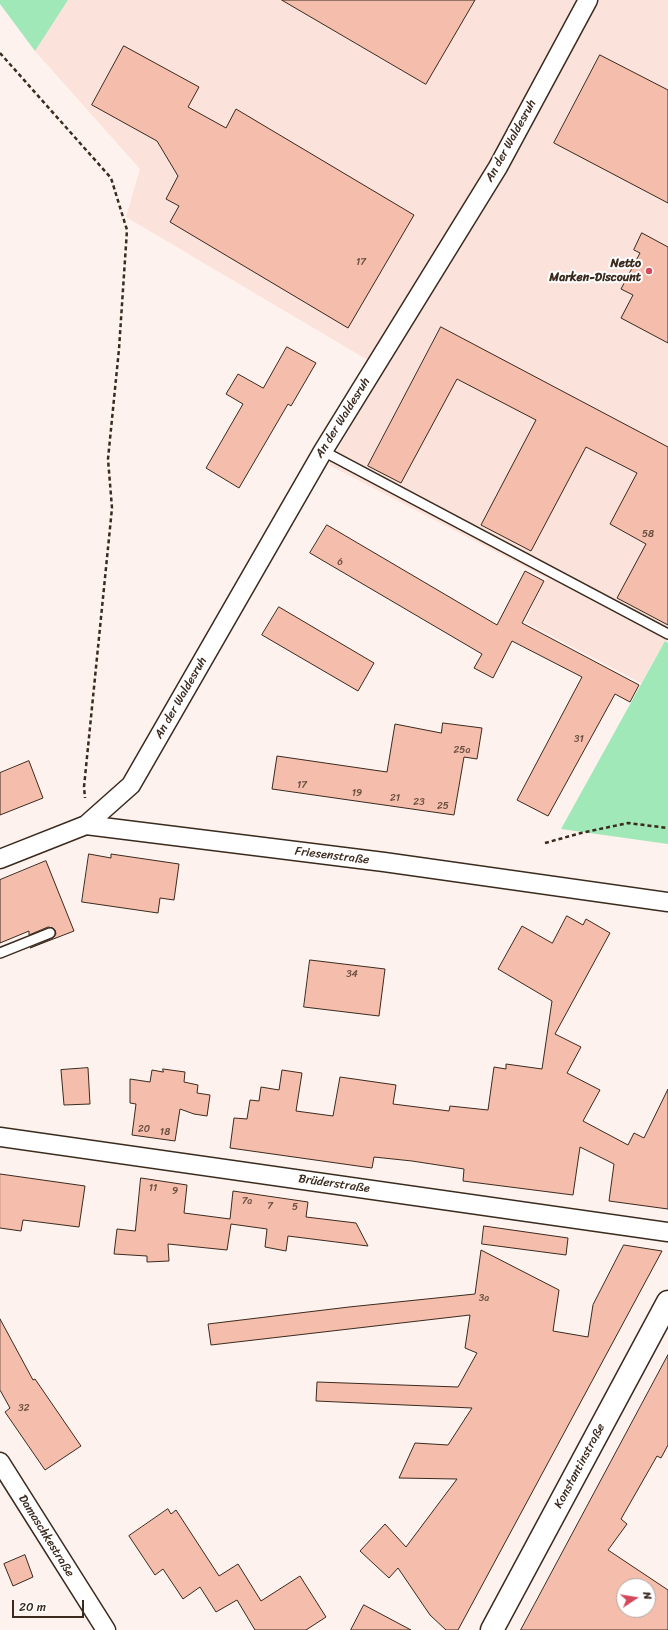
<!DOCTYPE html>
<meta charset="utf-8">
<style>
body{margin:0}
#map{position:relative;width:668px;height:1630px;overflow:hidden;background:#fdf2ee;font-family:Sriracha,sans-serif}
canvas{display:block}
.north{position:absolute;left:616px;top:1578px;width:40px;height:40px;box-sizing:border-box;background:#fff;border:1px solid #b1aaa5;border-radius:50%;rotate:78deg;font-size:11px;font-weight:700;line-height:16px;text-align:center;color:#3b2a1e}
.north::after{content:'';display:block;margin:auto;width:14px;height:18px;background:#d1495b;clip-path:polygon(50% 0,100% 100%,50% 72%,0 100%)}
.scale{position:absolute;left:12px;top:1600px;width:72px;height:18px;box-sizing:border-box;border:2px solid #3b2a1e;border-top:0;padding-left:5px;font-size:12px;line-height:14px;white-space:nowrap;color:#3b2a1e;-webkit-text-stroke:3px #fff;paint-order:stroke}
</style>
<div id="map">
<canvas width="668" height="1630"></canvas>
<div class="north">N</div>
<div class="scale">20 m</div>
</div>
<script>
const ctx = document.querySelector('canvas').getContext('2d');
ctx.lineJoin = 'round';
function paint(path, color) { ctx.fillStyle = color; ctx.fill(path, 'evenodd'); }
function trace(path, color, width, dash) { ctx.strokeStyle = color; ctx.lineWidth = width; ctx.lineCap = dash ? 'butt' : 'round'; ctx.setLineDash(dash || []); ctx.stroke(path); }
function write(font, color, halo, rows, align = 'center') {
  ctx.font = font + ' Sriracha,sans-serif'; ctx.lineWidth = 4; ctx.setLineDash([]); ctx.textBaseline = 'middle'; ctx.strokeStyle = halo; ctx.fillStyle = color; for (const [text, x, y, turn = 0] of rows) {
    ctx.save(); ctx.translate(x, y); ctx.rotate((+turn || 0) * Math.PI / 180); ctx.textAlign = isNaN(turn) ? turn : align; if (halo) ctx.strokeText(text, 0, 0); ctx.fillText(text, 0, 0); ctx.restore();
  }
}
paint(new Path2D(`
 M 68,0 L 668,0 L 668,643 L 665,641 L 641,683 L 525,622 L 546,578 L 329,465 L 383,369 L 126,217 L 140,169 L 35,51 Z`), '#fbe2da');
paint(new Path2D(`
 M 0,0 L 68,0 L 35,51 L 0,4 Z
 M 665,641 L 668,643 L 668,844 L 561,829 Z`), '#a0e8b7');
const building = new Path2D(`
 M 282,0 L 475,0 L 426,84 Z
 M 124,46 L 199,87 L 188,107 L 226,128 L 236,109 L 414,215 L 348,328 L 170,222 L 179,206 L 166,199 L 178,176 L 157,141 L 92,105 Z
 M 600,55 L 668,90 L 668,203 L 554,143 Z
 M 642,233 L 668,247 L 668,343 L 621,318 L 633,295 L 621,289 L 640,253 L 634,250 Z
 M 441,327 L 668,447 L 668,625 L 617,598 L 646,544 L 610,524 L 637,473 L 586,447 L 531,551 L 481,525 L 536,420 L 457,379 L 401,483 L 368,466 Z
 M 287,347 L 316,363 L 291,406 L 288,404 L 239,488 L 206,468 L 243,404 L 226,394 L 238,374 L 263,388 Z
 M 327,525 L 497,625 L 525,571 L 544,581 L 522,623 L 639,685 L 630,702 L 615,694 L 548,816 L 517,800 L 582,677 L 512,641 L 493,678 L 474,668 L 482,654 L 310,553 Z
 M 279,607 L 374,663 L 358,691 L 262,635 Z
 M 443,723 L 482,728 L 477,759 L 464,757 L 454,815 L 272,789 L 277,756 L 387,772 L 395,724 L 441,733 Z
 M 29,761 L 43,798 L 0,815 L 0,773 Z
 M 89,854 L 111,858 L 111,854 L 179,864 L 174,900 L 160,898 L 158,913 L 82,902 Z
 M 46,861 L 74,931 L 30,948 L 53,938 L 56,934 L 55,930 L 53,928 L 48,927 L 29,935 L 29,931 L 0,943 L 0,880 Z
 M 567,916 L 583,925 L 586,919 L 610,933 L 555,1034 L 581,1047 L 567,1073 L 600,1090 L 583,1121 L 628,1145 L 634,1133 L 644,1138 L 668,1089 L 668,1209 L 609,1201 L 614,1164 L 580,1147 L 573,1195 L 463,1181 L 464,1169 L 412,1161 L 374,1157 L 372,1168 L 230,1148 L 234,1118 L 247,1119 L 250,1100 L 259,1101 L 261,1087 L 279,1090 L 282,1070 L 302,1073 L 296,1111 L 333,1116 L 340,1077 L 396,1085 L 393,1104 L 449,1111 L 450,1106 L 488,1110 L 494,1067 L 506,1069 L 506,1064 L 542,1069 L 552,1001 L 498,969 L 522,926 L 552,943 Z
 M 310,960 L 385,969 L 379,1016 L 304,1007 Z
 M 88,1068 L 90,1104 L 64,1105 L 61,1070 Z
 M 163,1069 L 185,1072 L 184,1082 L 198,1085 L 197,1093 L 210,1095 L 207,1116 L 194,1114 L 180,1109 L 175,1141 L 132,1135 L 136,1104 L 130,1103 L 130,1079 L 150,1082 L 152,1070 L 163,1072 Z
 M 0,1174 L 85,1186 L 79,1227 L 23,1220 L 21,1231 L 0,1228 Z
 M 141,1178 L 187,1185 L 184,1213 L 230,1219 L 233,1191 L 308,1202 L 306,1217 L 356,1223 L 368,1246 L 288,1236 L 286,1251 L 265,1247 L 267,1229 L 231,1224 L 227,1250 L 168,1244 L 169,1261 L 147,1262 L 147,1256 L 114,1254 L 117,1229 L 135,1231 Z
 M 484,1226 L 568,1238 L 566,1255 L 482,1244 Z
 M 624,1245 L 662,1251 L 458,1630 L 446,1630 L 430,1615 L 398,1568 L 389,1578 L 360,1551 L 385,1524 L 406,1547 L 457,1479 L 399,1478 L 415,1443 L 448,1445 L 472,1408 L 316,1401 L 317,1382 L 458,1387 L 477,1353 L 465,1348 L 470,1315 L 211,1345 L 208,1324 L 349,1307 L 475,1294 L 481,1250 L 559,1290 L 553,1331 L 588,1337 L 593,1305 Z
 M 0,1319 L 33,1380 L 35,1379 L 81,1446 L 45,1470 L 5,1412 L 10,1408 L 0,1390 Z
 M 668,1355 L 668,1445 L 661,1458 L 657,1456 L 621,1519 L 627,1524 L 608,1550 L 668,1590 L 668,1630 L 521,1630 ZM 624,1586 L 648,1586 L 648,1610 L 624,1610 Z
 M 168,1509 L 171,1514 L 176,1510 L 219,1576 L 238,1564 L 261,1601 L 300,1576 L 326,1617 L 306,1630 L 255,1630 L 237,1600 L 216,1612 L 200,1587 L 183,1599 L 163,1569 L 155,1575 L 129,1536 Z
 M 25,1555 L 33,1577 L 13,1586 L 4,1564 Z
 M 364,1605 L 411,1630 L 351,1630 Z`);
paint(building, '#f5bdab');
trace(building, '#3b2a1e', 1);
const lane = new Path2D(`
 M 323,451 L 668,634
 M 0,953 L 50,933`);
const street = new Path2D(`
 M 86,825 L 131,785 L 323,451 L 498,167 L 588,0
 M 0,859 L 86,825 L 384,862 L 668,902
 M 0,1137 L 668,1232
 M 0,1462 L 106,1630`);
const secondary = new Path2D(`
 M 492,1630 L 668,1302`);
trace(lane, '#3b2a1e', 12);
trace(street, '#3b2a1e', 21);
trace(secondary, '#3b2a1e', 25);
trace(new Path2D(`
 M 0,53 L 111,178 L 127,230 L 119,349 L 108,459 L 112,508 L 84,787 L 85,798
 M 545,843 L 581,833 L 628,823 L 668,828`), '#3b2a1e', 2.5, [4, 3]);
trace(lane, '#fff', 9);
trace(street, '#fff', 18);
trace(secondary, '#fff', 22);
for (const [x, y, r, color] of [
 [649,271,4,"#d1495b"]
]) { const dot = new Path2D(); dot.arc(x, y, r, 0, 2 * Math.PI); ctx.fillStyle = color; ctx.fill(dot); trace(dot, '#fff', 1.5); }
write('10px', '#6a4f41', null, [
 ["17",361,262],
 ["58",648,534],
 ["6",340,562],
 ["31",579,739],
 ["25a",462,750],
 ["17",302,785],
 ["19",357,793],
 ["21",395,798],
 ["23",419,802],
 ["25",443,806],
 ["34",352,974],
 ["20",144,1129],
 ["18",165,1132],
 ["11",153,1188],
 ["9",175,1191],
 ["7a",247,1201],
 ["7",270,1206],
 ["5",295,1207],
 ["3a",484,1298],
 ["32",24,1408]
]);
write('12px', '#3b2a1e', '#fff', [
 ["An der Waldesruh",511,141,-61],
 ["An der Waldesruh",343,418,-58],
 ["An der Waldesruh",181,698,-60],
 ["Friesenstraße",332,856,7],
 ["Brüderstraße",334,1184,8],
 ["Konstantinstraße",580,1466,-62],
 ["Damaschkestraße",46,1536,58]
]);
write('bold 12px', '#3b2a1e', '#fff', [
 ["Netto",641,264],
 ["Marken-Discount",641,278]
], 'right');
</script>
